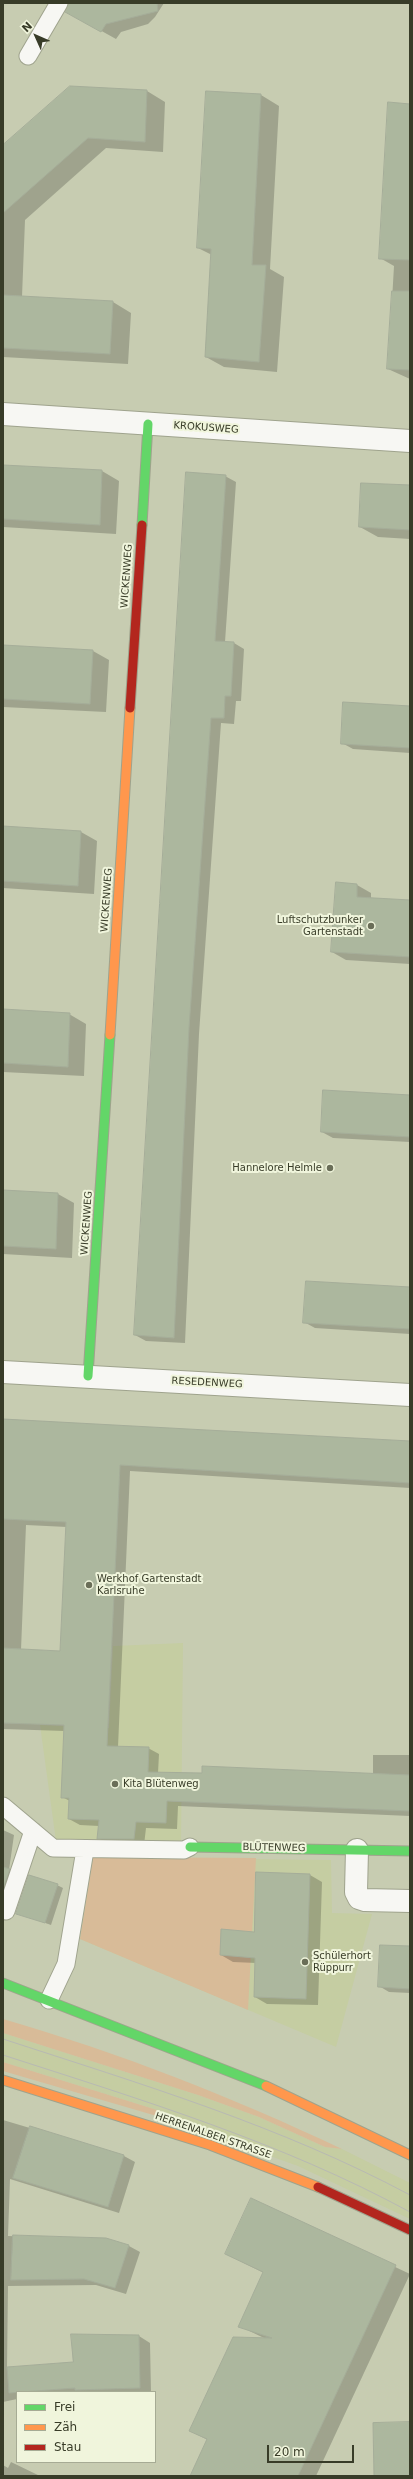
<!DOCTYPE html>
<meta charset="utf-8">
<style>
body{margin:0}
#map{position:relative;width:413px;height:2479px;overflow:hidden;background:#c7ccb1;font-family:"DejaVu Sans",sans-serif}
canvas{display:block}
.frame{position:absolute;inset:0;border:4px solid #383c28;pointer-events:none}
.legend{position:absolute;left:16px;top:2391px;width:140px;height:72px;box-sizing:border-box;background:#f0f5dc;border:1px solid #a6ab94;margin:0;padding:5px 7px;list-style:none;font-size:12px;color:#383c28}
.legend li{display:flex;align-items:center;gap:8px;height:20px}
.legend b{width:20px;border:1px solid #a6ab94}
.north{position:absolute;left:16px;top:16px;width:40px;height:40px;-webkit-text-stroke:3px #f0f5dc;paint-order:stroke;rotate:315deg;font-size:11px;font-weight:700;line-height:16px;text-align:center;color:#383c28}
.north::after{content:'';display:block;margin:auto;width:14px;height:18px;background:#383c28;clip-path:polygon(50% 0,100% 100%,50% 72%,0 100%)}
.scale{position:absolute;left:267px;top:2445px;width:87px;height:18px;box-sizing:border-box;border:2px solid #383c28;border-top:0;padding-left:5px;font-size:12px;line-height:14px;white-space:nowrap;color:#383c28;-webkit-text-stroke:3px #f0f5dc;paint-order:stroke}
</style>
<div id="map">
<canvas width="413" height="2479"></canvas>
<div class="frame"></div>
<ul class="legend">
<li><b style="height:5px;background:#63d668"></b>Frei</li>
<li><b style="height:5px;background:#ff974d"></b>Zäh</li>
<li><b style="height:5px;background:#b3261e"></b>Stau</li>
</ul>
<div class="north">N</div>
<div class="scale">20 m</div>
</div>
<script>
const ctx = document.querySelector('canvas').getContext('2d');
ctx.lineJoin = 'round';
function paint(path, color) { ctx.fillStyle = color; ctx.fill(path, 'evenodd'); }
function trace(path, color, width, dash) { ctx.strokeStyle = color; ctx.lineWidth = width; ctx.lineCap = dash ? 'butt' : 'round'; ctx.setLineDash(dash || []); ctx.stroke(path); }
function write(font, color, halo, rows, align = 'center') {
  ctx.font = font + ' "DejaVu Sans",sans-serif'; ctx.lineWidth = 4; ctx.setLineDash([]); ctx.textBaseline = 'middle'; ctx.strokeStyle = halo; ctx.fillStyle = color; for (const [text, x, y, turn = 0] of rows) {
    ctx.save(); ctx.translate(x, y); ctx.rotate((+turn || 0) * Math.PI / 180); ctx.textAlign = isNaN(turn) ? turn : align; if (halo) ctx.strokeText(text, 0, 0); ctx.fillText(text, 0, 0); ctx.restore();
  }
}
paint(new Path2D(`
 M 183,1643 L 181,1845 L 56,1841 L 40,1725 L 109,1728 L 113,1646 Z
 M 93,1857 L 331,1860 L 332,1913 L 372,1914 L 336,2047 L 80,1939 Z
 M 3,2033 L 198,2095 L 259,2117 L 325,2147 L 342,2149 L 410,2183 L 410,2219 L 298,2166 L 167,2119 L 157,2110 L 3,2062 Z`), '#c5cda2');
paint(new Path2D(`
 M 93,1857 L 256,1858 L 248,2010 L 80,1939 Z
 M 3,2019 C 120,2053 232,2097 342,2149 L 325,2147 L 259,2117 L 198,2095 L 3,2033 Z
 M 3,2062 L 157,2110 L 167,2119 L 3,2071 Z`), '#d8bb98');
paint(new Path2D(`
 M 78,3 L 164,3 L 155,17 L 148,24 L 121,32 L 116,39 L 71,14 Z
 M 147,91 L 165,102 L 163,152 L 106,148 L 25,220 L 22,297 L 113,302 L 131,313 L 128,364 L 3,357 L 3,147 Z
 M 207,92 L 261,95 L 279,106 L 270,269 L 284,277 L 277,372 L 224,367 L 206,357 L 212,255 L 198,248 Z
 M 410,105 L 410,379 L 388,369 L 394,266 L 380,258 Z
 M 3,466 L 102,471 L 119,481 L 116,534 L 3,527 Z
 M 225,476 L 236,482 L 225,642 L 234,643 L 244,649 L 241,701 L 236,701 L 234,724 L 221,723 L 199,1034 L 185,1343 L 146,1341 L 135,1335 Z
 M 410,486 L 410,539 L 378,537 L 360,527 Z
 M 3,646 L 93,651 L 109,660 L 106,712 L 3,707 Z
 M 410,706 L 410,753 L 353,749 L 342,743 Z
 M 3,827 L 81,832 L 97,841 L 94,894 L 3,888 Z
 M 357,885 L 371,893 L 371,898 L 410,901 L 410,964 L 346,960 L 332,952 Z
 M 3,1010 L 69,1014 L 86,1024 L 84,1076 L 3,1072 Z
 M 410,1096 L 410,1142 L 333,1138 L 322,1132 Z
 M 3,1191 L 58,1194 L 74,1203 L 72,1258 L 3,1254 Z
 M 410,1288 L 410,1334 L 315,1328 L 304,1322 Z
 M 3,1419 L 410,1443 L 410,1488 L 130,1471 L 118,1747 L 148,1748 L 159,1754 L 158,1773 L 373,1775 L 373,1755 L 410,1755 L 410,1816 L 178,1806 L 177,1829 L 146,1828 L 144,1845 L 109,1844 L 98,1838 L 99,1826 L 80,1825 L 69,1819 L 70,1801 L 62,1797 L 65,1731 L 3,1729 ZM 26,1525 L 67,1527 L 61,1652 L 21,1650 Z
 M 3,1830 L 14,1835 L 9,1870 L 15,1873 L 3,1908 Z
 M 310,1875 L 322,1882 L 318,2005 L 267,2004 L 255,1997 L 256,1963 L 233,1962 L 221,1955 L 255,1933 Z
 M 57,1885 L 63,1888 L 51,1925 L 17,1913 Z
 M 410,1947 L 410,1993 L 389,1992 L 379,1986 Z
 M 3,2120 L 124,2156 L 135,2162 L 119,2213 L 10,2179 L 8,2236 L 106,2239 L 129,2246 L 140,2252 L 126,2294 L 96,2285 L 8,2286 L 7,2368 L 74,2363 L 72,2335 L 139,2336 L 150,2343 L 151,2392 L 17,2392 L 17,2399 L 3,2402 Z
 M 251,2199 L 410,2274 L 316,2476 L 191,2476 L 208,2440 L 190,2431 L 264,2338 L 239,2326 L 264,2273 L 226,2254 Z
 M 11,2462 L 40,2476 L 3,2476 L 3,2465 L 8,2468 Z`), '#0003');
const building = new Path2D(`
 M 69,3 L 157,3 L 158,11 L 106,24 L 101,32 L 65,12 Z
 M 70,86 L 147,90 L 145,142 L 88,138 L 3,213 L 3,145 Z
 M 206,91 L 261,94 L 252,265 L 266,265 L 259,362 L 205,357 L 211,249 L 197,248 Z
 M 388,102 L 410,104 L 410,260 L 379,259 Z
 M 392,291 L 410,291 L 410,370 L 387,369 Z
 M 3,295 L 113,301 L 110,354 L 3,348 Z
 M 3,465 L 102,470 L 100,525 L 3,519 Z
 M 186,472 L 226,475 L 215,641 L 234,642 L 231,696 L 225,696 L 224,718 L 211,718 L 189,1028 L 174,1338 L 134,1335 Z
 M 361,483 L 410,485 L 410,530 L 359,527 Z
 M 3,645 L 93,650 L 90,704 L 3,699 Z
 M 343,702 L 410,706 L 410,748 L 341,744 Z
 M 3,826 L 81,831 L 78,886 L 3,881 Z
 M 336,882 L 357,884 L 357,897 L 410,900 L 410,957 L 331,952 Z
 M 3,1009 L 70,1013 L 68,1067 L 3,1063 Z
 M 323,1090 L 410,1095 L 410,1137 L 321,1132 Z
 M 3,1190 L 58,1193 L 56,1249 L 3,1246 Z
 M 306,1281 L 410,1287 L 410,1329 L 303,1323 Z
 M 3,1419 L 410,1441 L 410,1483 L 120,1465 L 107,1746 L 149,1747 L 148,1772 L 202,1773 L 202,1766 L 410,1775 L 410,1811 L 167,1801 L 166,1823 L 136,1822 L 134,1839 L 97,1839 L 99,1820 L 68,1819 L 69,1798 L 61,1798 L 64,1725 L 3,1723 L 3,1648 L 60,1651 L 66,1522 L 3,1519 Z
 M 3,1867 L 10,1869 L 3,1889 Z
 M 256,1872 L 310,1874 L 306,1999 L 254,1997 L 255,1958 L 220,1955 L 221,1929 L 254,1932 Z
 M 29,1875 L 58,1884 L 45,1923 L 16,1914 Z
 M 380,1945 L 410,1946 L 410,1989 L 378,1987 Z
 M 30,2126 L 124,2155 L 108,2207 L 13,2178 Z
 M 251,2198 L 396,2265 L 298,2476 L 190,2476 L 207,2439 L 189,2431 L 233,2337 L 272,2338 L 238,2327 L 263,2272 L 225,2254 Z
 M 13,2235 L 106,2238 L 129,2245 L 115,2288 L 84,2279 L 11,2280 Z
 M 71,2334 L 139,2335 L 140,2388 L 75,2390 L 75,2388 L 9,2393 L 7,2367 L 73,2362 Z
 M 410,2422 L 410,2476 L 374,2476 L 373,2423 Z`);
paint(building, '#acb79e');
trace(building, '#a5ad99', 1);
const lane = new Path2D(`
 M 28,56 L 59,3
 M 3,1806 L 53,1848 L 184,1850 L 190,1847
 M 6,1911 L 33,1831
 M 49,2000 L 66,1964 L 85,1850`);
const street = new Path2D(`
 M 3,414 L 410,441
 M 3,1372 L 410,1395
 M 357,1850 L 356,1892 L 359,1898 L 365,1900 L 410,1901`);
const fast = new Path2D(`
 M 142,525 L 148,424
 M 88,1376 L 110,1035
 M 190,1847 L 410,1851
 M 3,1983 L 266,2086`);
const slow = new Path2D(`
 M 110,1035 L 130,708
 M 3,2080 L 210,2145 L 318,2187
 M 266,2086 L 410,2155`);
const jam = new Path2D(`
 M 130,708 L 142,525
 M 318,2187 L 410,2230`);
trace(lane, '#9fa38d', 19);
trace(street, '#9fa38d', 24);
trace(fast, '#9fa38d', 11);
trace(slow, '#9fa38d', 11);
trace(jam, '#9fa38d', 11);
trace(lane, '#f7f7f3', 17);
trace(street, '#f7f7f3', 22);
trace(fast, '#63d668', 9);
trace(slow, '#ff974d', 9);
trace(jam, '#b3261e', 9);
trace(new Path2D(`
 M 3,2039 C 141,2084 281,2126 410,2195
 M 3,2055 C 142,2100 281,2142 410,2212`), '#b8b9b3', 1);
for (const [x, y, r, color] of [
 [371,926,4,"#6a6e58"],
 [330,1168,4,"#6a6e58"],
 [89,1585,4,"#6a6e58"],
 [115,1784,4,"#6a6e58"],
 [305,1962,4,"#6a6e58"]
]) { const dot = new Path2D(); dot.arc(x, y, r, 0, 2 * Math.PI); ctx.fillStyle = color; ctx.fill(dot); trace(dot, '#f0f5dc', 1.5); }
write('10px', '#383c28', '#f0f5dc', [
 ["KROKUSWEG",206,428,4],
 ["WICKENWEG",127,576,-86],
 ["WICKENWEG",107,900,-86],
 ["WICKENWEG",87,1223,-86],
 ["RESEDENWEG",207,1383,3],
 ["BLÜTENWEG",274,1848,1],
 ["HERRENALBER STRASSE",213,2136,19]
]);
write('10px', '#383c28', '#f0f5dc', [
 ["Luftschutzbunker",363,920,"right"],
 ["Gartenstadt",363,932,"right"],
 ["Hannelore Helmle",322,1168,"right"],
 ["Werkhof Gartenstadt",97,1579],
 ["Karlsruhe",97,1591],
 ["Kita Blütenweg",123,1784],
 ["Schülerhort",313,1956],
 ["Rüppurr",313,1968]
], 'left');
</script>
